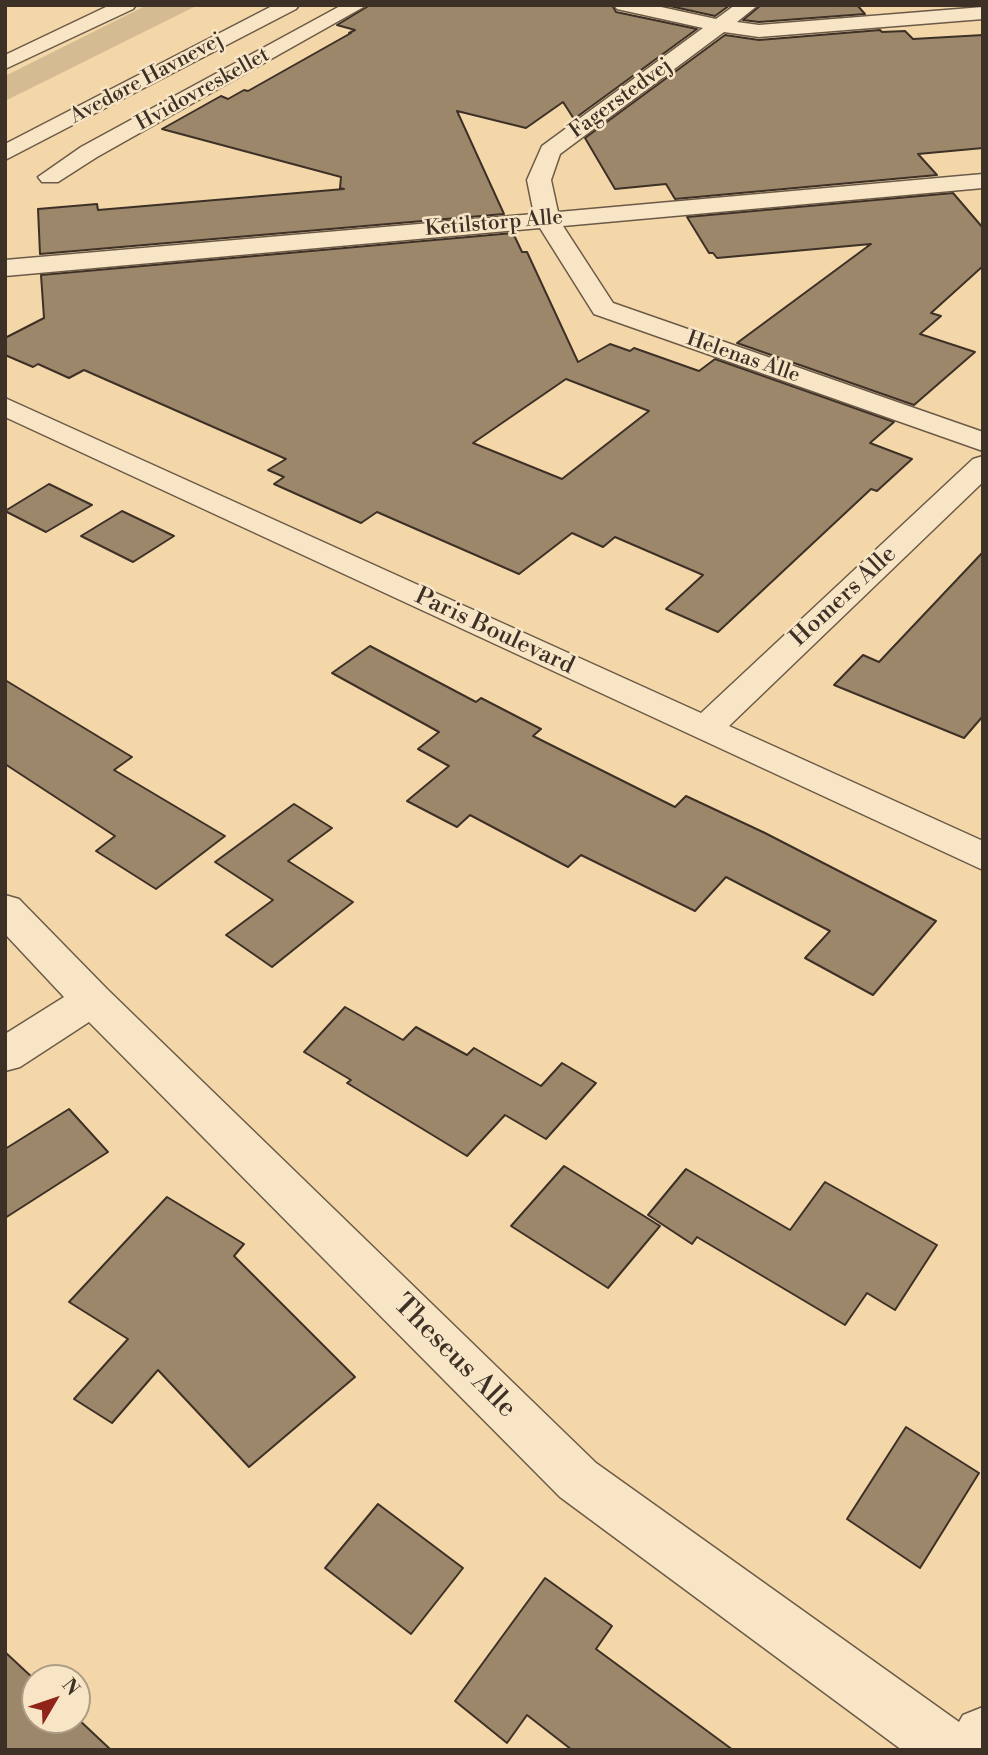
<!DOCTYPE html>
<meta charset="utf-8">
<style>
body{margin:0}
#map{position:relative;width:988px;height:1755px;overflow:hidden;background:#f4d7a8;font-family:"Libre Bodoni",serif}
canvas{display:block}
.frame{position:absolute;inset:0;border:7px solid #3d3027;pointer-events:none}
.north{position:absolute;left:21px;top:1664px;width:70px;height:70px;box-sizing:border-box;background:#f8e5c6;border:2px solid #ad9d86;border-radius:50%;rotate:51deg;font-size:19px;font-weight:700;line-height:28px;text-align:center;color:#3d3027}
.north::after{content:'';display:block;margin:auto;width:24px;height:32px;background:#8f2418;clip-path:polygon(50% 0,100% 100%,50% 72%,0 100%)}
</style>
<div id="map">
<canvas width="988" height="1755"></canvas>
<div class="frame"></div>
<div class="north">N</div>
</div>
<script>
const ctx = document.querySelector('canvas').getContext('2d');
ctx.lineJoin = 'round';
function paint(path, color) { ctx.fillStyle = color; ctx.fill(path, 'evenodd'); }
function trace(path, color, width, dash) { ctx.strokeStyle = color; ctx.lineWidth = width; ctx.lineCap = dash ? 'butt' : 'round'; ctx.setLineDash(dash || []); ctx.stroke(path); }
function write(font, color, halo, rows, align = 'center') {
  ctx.font = font + ' "Libre Bodoni",serif'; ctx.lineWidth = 5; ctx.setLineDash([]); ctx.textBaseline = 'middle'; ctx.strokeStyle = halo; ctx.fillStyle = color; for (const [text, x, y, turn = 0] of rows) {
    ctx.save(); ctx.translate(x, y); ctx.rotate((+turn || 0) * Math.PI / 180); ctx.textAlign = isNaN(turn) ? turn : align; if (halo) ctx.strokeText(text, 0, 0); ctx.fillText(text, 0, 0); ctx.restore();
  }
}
paint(new Path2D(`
 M 147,5 L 198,5 L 5,101 L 5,76 Z`), '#d5bb92');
const building = new Path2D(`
 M 370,5 L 612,5 L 616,12 L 697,29 L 574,119 L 563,102 L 526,128 L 457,111 L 504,214 L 40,254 L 38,209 L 97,204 L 98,210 L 344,189 L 340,188 L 341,177 L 162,129 L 221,96 L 228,99 L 244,90 L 248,91 L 351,33 L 349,33 L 355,30 L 337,25 Z
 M 665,5 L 730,5 L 715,16 Z
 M 761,5 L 857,5 L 865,14 L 759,22 L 743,20 Z
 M 880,30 L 882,32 L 905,31 L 913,39 L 983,35 L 983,148 L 918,154 L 937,175 L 675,199 L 666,184 L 615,189 L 585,138 L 725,35 L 759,40 Z
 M 953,193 L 983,228 L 983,266 L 931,313 L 941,316 L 920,334 L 975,352 L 914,405 L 737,343 L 871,244 L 717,258 L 713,253 L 709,253 L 687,217 Z
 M 513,233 L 522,252 L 527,252 L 578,362 L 610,344 L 630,351 L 634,348 L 699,371 L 715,359 L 894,422 L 870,443 L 912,459 L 877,491 L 871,489 L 718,632 L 666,609 L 703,575 L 615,537 L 603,547 L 572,533 L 519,574 L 377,512 L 361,523 L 274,484 L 284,477 L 268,470 L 286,459 L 84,370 L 69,378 L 38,364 L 33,367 L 5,355 L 5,338 L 44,318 L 41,275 ZM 566,379 L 649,411 L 562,479 L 473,443 Z
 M 49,484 L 92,505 L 46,532 L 5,511 Z
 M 122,511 L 174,536 L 133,562 L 81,536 Z
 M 983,552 L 983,716 L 964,738 L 834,685 L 863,655 L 879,662 Z
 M 370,646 L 476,702 L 481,698 L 541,729 L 533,736 L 675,807 L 686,796 L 765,833 L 936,921 L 873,995 L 805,958 L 830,931 L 726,877 L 695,911 L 581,855 L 568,867 L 470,815 L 457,827 L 407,801 L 449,766 L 418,749 L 439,732 L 332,673 Z
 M 5,680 L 132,757 L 114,770 L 225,836 L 156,889 L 96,851 L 115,836 L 5,764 Z
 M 294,804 L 332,828 L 288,861 L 353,902 L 272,967 L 226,935 L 273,900 L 215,862 Z
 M 345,1007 L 403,1040 L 416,1027 L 467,1055 L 474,1048 L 541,1086 L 562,1063 L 596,1083 L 546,1139 L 505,1115 L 467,1156 L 347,1083 L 351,1080 L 304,1052 Z
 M 69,1109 L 108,1152 L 5,1218 L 5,1149 Z
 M 564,1166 L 660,1226 L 608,1288 L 511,1226 Z
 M 686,1169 L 790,1230 L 825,1182 L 937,1245 L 895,1310 L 867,1293 L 845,1325 L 697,1237 L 692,1244 L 648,1215 Z
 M 167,1197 L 244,1244 L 234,1256 L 355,1377 L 249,1467 L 158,1370 L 112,1423 L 74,1399 L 128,1339 L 69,1302 Z
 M 906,1427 L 979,1473 L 920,1568 L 847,1519 Z
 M 378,1504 L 463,1568 L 411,1634 L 325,1568 Z
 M 545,1578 L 612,1626 L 596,1649 L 733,1750 L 572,1750 L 527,1715 L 507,1743 L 455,1701 Z
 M 5,1652 L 35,1680 L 35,1720 L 77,1718 L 111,1750 L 5,1750 Z`);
paint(building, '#9c876a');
trace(building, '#3d3027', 2);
const minor = new Path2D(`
 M 110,5 L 136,5 L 133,9 L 5,69 L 5,55 Z
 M 342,5 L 367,5 L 97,157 L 58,182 L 42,182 L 38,177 L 81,147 Z
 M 614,5 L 652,5 L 716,19 L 735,5 L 758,5 L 737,22 L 759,25 L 983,7 L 983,19 L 759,37 L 724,32 L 560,154 L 551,180 L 558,212 L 983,174 L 983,188 L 563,226 L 613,303 L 983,432 L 983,451 L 594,314 L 540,228 L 5,276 L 5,260 L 534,214 L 527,180 L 542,146 L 703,28 L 617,9 Z
 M 5,398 L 701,713 L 973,459 L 983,456 L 983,482 L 729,726 L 983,841 L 983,870 L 5,417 Z
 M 5,895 L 19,899 L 107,989 L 596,1463 L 959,1722 L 963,1715 L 983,1707 L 983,1750 L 902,1750 L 560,1497 L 89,1022 L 20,1067 L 5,1071 L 5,1034 L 64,997 L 5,934 Z`);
const tertiary = new Path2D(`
 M 274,5 L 299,5 L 296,9 L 5,160 L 5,144 Z`);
trace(minor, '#6b5a47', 3);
trace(tertiary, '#6b5a47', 3);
paint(minor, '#f8e5c6');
paint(tertiary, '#f8e5c6');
write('21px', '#3d3027', '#f8e5c6', [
 ["Avedøre Havnevej",147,79,-28],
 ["Hvidovreskellet",203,90,-29],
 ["Fagerstedvej",621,99,-36],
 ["Ketilstorp Alle",494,224,-5],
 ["Helenas Alle",743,358,19]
]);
write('24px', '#3d3027', '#f8e5c6', [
 ["Homers Alle",844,597,-43],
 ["Paris Boulevard",494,632,25]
]);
write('28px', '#3d3027', '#f8e5c6', [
 ["Theseus Alle",454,1357,45]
]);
</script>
